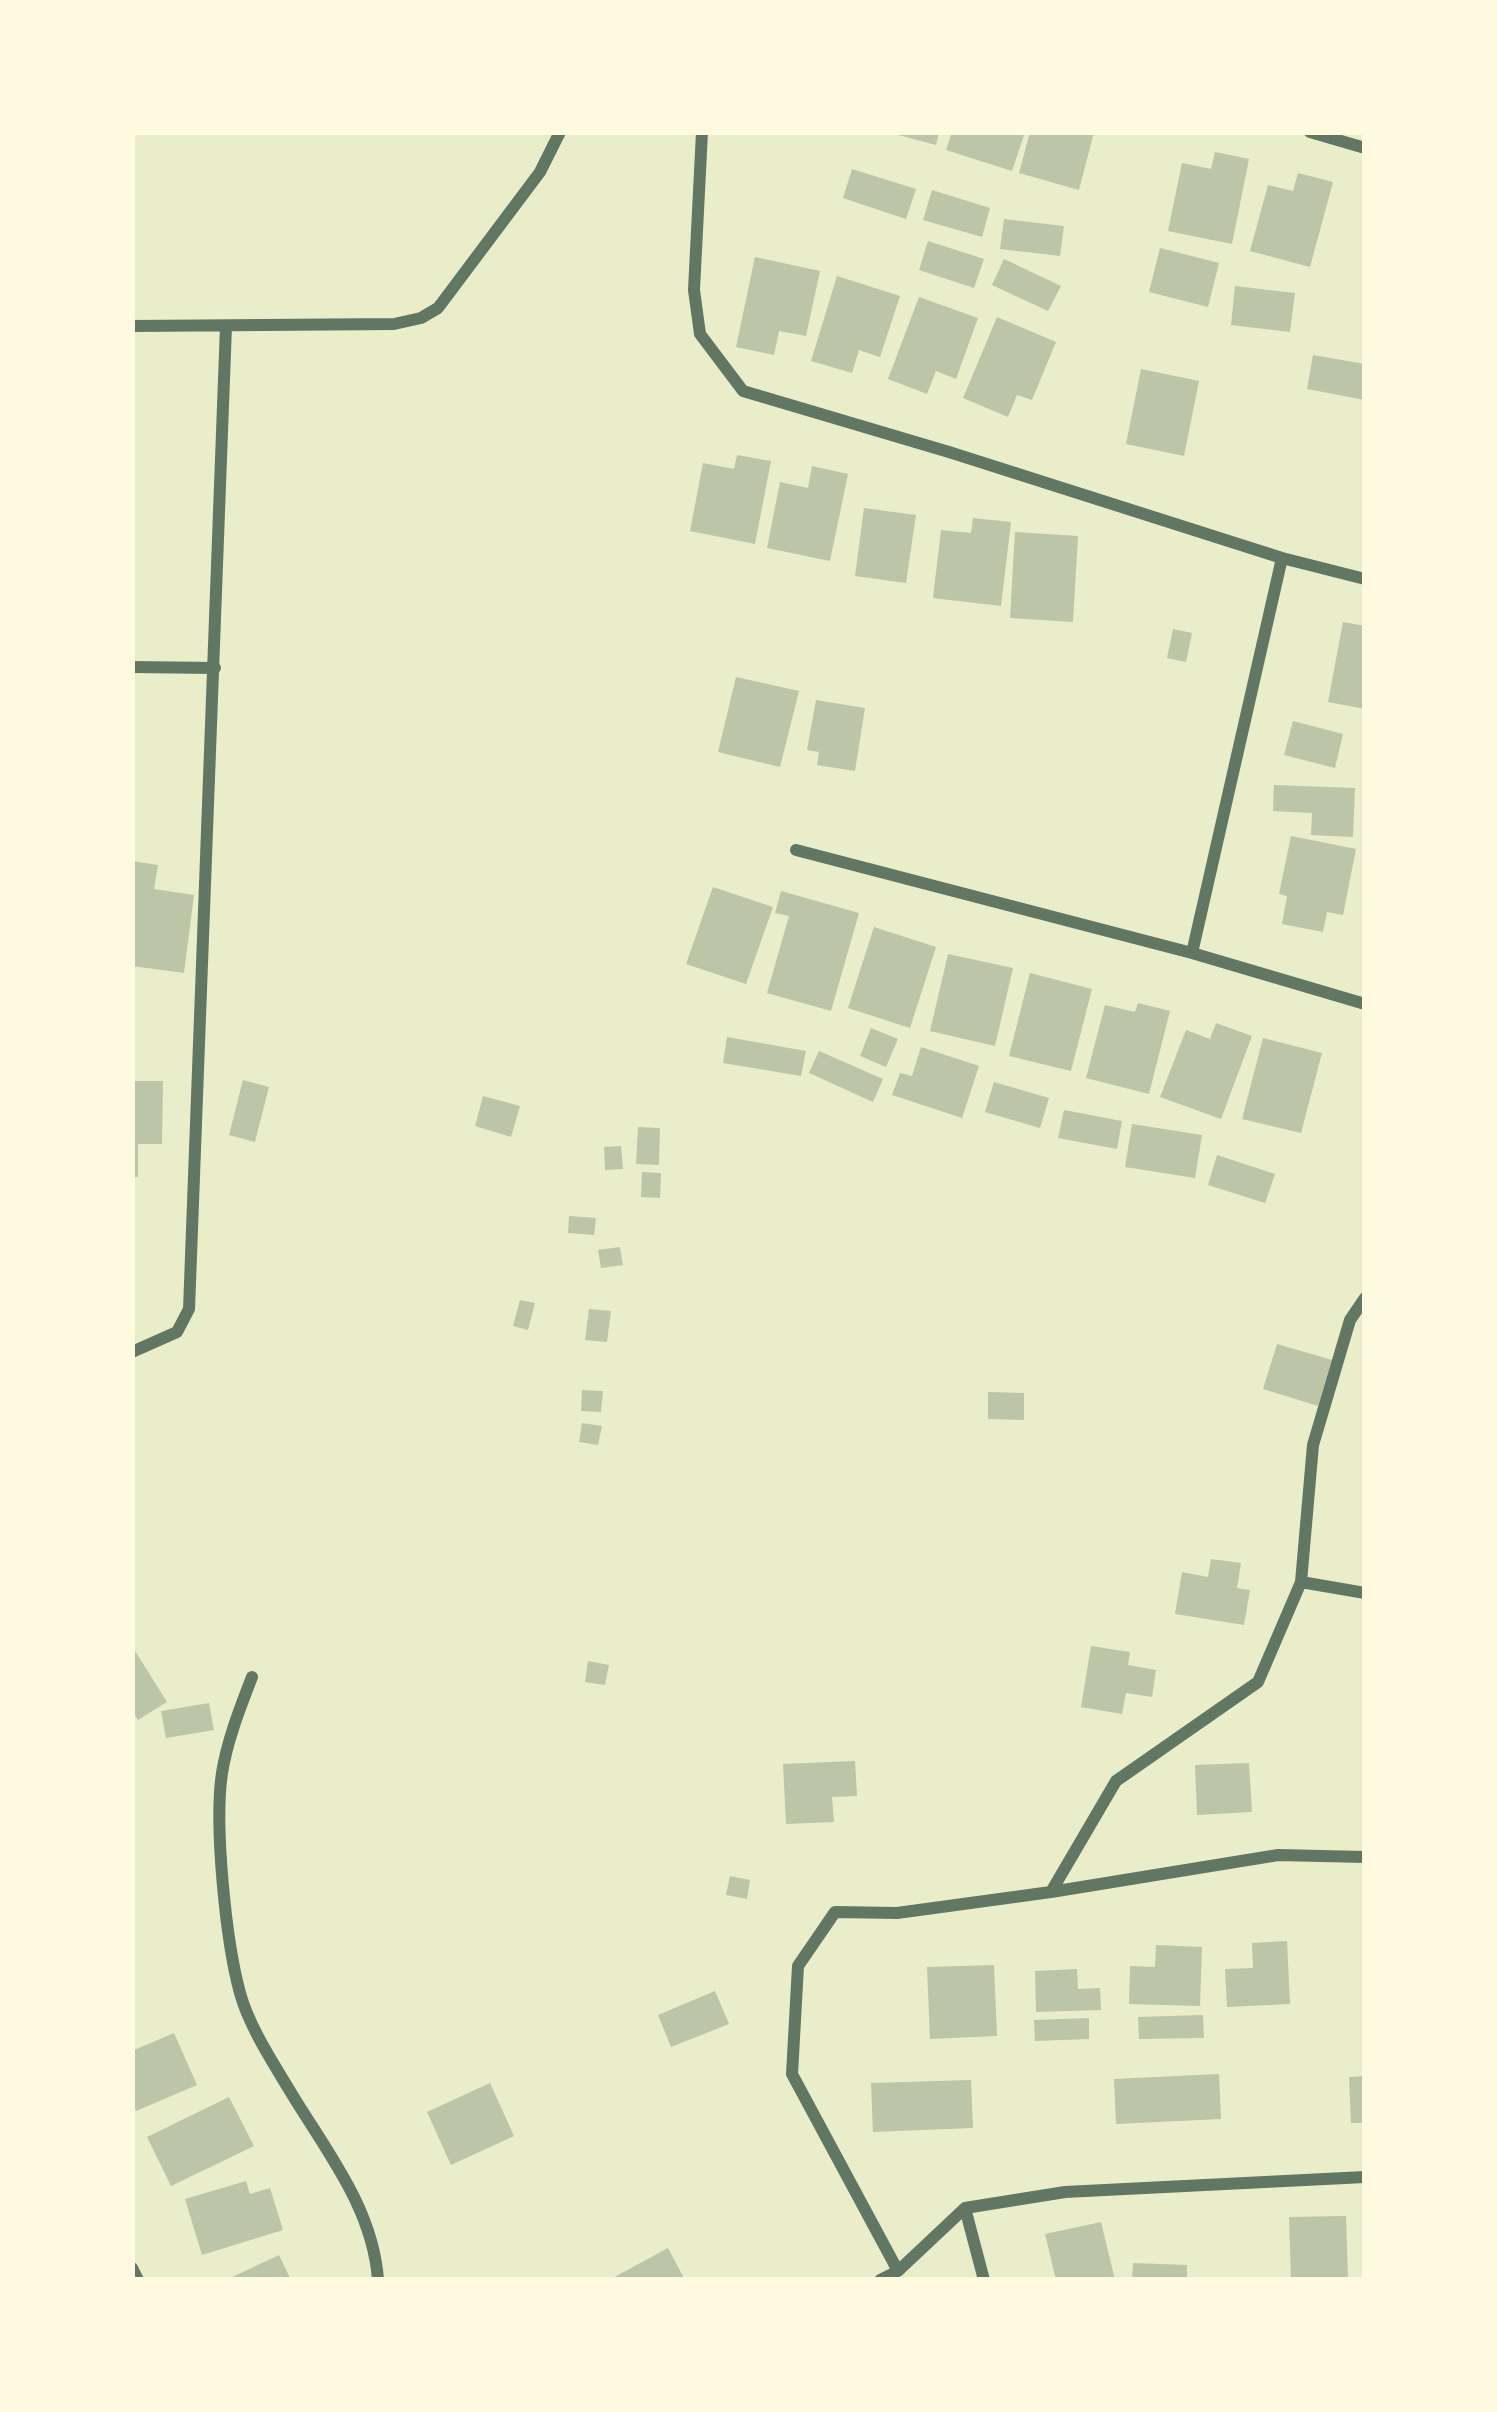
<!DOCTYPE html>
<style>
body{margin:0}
#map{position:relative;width:1497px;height:2412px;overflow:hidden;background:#e9edc9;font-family:"Roboto Condensed",sans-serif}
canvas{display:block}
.frame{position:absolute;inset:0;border:135px solid #fefae0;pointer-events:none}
</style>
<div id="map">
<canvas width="1497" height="2412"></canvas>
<div class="frame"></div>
</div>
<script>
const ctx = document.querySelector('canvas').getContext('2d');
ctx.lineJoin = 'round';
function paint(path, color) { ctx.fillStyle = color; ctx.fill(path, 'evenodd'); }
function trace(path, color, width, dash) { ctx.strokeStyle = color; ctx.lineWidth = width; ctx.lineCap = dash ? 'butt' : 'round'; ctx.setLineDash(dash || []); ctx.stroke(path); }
paint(new Path2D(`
 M 887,132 L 939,132 L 936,145 Z
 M 952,132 L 1025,132 L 1012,171 L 946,150 Z
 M 1030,132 L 1094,132 L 1079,190 L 1019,173 Z
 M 1215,152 L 1249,159 L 1232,244 L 1168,231 L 1182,163 L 1211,169 Z
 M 852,169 L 916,189 L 906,219 L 843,198 Z
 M 1298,173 L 1333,182 L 1310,267 L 1250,251 L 1268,185 L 1293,191 Z
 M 932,190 L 990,208 L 982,237 L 923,220 Z
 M 1004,219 L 1064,226 L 1060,256 L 1000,249 Z
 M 928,241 L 984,259 L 974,288 L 919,270 Z
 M 1160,248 L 1219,263 L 1208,307 L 1149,292 Z
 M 755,257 L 820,271 L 806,336 L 779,331 L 774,355 L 736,347 Z
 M 1004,259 L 1061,286 L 1048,311 L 992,285 Z
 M 837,276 L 900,296 L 880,357 L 859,350 L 852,373 L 811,361 Z
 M 1235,286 L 1295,293 L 1290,332 L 1231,325 Z
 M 919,297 L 978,318 L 956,379 L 936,371 L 927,394 L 888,379 Z
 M 997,317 L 1056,342 L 1032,400 L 1017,395 L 1008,417 L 963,398 Z
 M 1313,355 L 1365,364 L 1365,400 L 1307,389 Z
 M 1141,369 L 1199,381 L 1184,456 L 1126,444 Z
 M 737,455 L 771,461 L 755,544 L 690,531 L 703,463 L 734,469 Z
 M 812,466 L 848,474 L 830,561 L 767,548 L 780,482 L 808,488 Z
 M 864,508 L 916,515 L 906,583 L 855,576 Z
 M 973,518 L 1011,522 L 1001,606 L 933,598 L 941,530 L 971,533 Z
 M 1015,532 L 1078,536 L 1073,622 L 1010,618 Z
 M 1343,622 L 1365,626 L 1365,709 L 1328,702 Z
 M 1173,629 L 1192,633 L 1186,662 L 1167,658 Z
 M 736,677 L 799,691 L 780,767 L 718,752 Z
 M 816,700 L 865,708 L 855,771 L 817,765 L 819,752 L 807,750 Z
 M 1293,721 L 1343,734 L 1335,768 L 1284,755 Z
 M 1274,785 L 1355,788 L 1353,837 L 1311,835 L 1312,813 L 1273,811 Z
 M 1291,836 L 1356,849 L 1343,915 L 1327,912 L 1323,932 L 1282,924 L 1287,896 L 1279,894 Z
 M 132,861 L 158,865 L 154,889 L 194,895 L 184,973 L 132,966 Z
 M 713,887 L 773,907 L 746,984 L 686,964 Z
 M 781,891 L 859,913 L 831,1011 L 767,993 L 789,916 L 775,913 Z
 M 874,927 L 936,947 L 910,1028 L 848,1008 Z
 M 948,954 L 1013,968 L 995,1046 L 930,1031 Z
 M 1030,973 L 1092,989 L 1071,1071 L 1009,1056 Z
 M 1138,1003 L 1170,1011 L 1149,1094 L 1086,1078 L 1105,1005 L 1135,1012 Z
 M 1216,1023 L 1252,1036 L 1221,1119 L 1160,1097 L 1186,1030 L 1210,1039 Z
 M 871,1028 L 898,1039 L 886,1067 L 860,1056 Z
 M 727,1037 L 806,1051 L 801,1076 L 723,1063 Z
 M 1263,1038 L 1322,1053 L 1301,1133 L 1242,1119 Z
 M 921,1047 L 979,1066 L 962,1118 L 892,1095 L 900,1073 L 912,1076 Z
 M 819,1051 L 883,1079 L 873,1102 L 809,1073 Z
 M 243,1080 L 269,1087 L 255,1142 L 229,1135 Z
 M 132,1081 L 163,1081 L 162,1144 L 138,1144 L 138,1177 L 132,1177 Z
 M 994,1082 L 1049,1098 L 1040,1128 L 985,1112 Z
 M 483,1096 L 520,1106 L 511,1137 L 475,1126 Z
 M 1064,1110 L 1122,1121 L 1117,1149 L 1058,1138 Z
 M 1132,1124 L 1202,1135 L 1195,1178 L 1125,1167 Z
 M 638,1127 L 660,1128 L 659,1165 L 636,1164 Z
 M 621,1146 L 623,1169 L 605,1170 L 604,1147 Z
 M 1217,1155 L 1275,1174 L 1265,1203 L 1208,1185 Z
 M 642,1172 L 661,1173 L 660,1198 L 641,1197 Z
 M 569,1216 L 596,1218 L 594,1235 L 568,1233 Z
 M 620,1247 L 623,1265 L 601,1268 L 598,1250 Z
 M 520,1300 L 535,1303 L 528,1330 L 513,1326 Z
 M 589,1309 L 611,1311 L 607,1342 L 585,1340 Z
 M 1277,1344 L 1332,1360 L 1318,1406 L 1263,1389 Z
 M 582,1390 L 603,1391 L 601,1412 L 581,1411 Z
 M 988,1392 L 1024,1393 L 1024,1420 L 988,1419 Z
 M 582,1423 L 602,1426 L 598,1445 L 579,1442 Z
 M 1211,1559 L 1241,1563 L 1237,1588 L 1250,1590 L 1244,1625 L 1175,1614 L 1182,1572 L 1208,1577 Z
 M 132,1646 L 167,1702 L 138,1720 L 132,1711 Z
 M 1091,1646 L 1130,1652 L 1128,1665 L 1156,1670 L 1152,1697 L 1126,1693 L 1122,1714 L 1081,1707 Z
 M 588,1661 L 609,1665 L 605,1685 L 585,1682 Z
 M 209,1703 L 214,1730 L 166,1738 L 161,1711 Z
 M 855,1761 L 857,1796 L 832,1797 L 834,1822 L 786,1824 L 783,1764 Z
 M 1249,1763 L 1252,1812 L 1197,1815 L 1195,1765 Z
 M 730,1876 L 750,1880 L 747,1899 L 726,1895 Z
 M 1287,1941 L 1290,2004 L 1227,2007 L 1225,1969 L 1253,1968 L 1252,1943 Z
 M 1156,1945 L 1202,1947 L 1200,2006 L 1129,2004 L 1130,1966 L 1155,1967 Z
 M 994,1965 L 997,2036 L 930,2039 L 927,1967 Z
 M 1077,1969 L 1078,1989 L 1100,1988 L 1101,2010 L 1036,2012 L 1035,1971 Z
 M 715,1991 L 729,2024 L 671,2047 L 658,2015 Z
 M 1203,2015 L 1204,2038 L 1139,2039 L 1138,2017 Z
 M 1089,2018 L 1089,2039 L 1035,2041 L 1034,2020 Z
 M 174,2033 L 197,2085 L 136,2111 L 132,2101 L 132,2051 Z
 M 1219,2074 L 1221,2119 L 1116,2124 L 1114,2079 Z
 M 1365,2076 L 1365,2123 L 1351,2123 L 1349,2077 Z
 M 971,2080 L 973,2128 L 873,2132 L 871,2083 Z
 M 490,2083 L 514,2136 L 451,2165 L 427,2112 Z
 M 229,2097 L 254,2146 L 171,2186 L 147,2137 Z
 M 246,2181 L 250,2194 L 270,2188 L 283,2230 L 202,2255 L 185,2199 Z
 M 1346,2216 L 1348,2280 L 1291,2280 L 1289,2217 Z
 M 1101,2222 L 1115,2280 L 1056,2280 L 1045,2234 Z
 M 668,2248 L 685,2280 L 609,2280 Z
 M 279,2255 L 291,2280 L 226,2280 Z
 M 1133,2263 L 1187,2265 L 1187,2280 L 1132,2280 Z`), '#bcc5a7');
trace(new Path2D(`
 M 702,132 L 694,290 L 700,334 L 743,391 L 949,452 L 1282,558 L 1365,579
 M 1310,132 L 1365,148
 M 132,326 L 394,324 L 421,318 L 438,308 L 540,172 L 560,132
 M 132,667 L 215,668
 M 796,850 L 1192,953 L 1365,1004
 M 1192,953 L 1282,558
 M 132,1352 L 177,1332 L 189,1309 L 226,326
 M 1301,1582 L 1365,1593
 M 252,1677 C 240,1708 227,1741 222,1773 C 214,1825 226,1942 240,1993 C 249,2026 272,2061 290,2091 C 326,2151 373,2208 378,2280
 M 1051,1892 L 1278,1855 L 1365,1857
 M 965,2208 L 984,2280
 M 132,2268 L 138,2280
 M 898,2271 L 965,2208 L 1065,2192 L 1365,2177
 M 880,2280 L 898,2271 L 792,2074 L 798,1966 L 835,1912 L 897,1913 L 1051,1892 L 1116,1781 L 1258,1682 L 1301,1582 L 1313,1445 L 1350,1320 L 1365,1298`), '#617663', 12);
</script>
